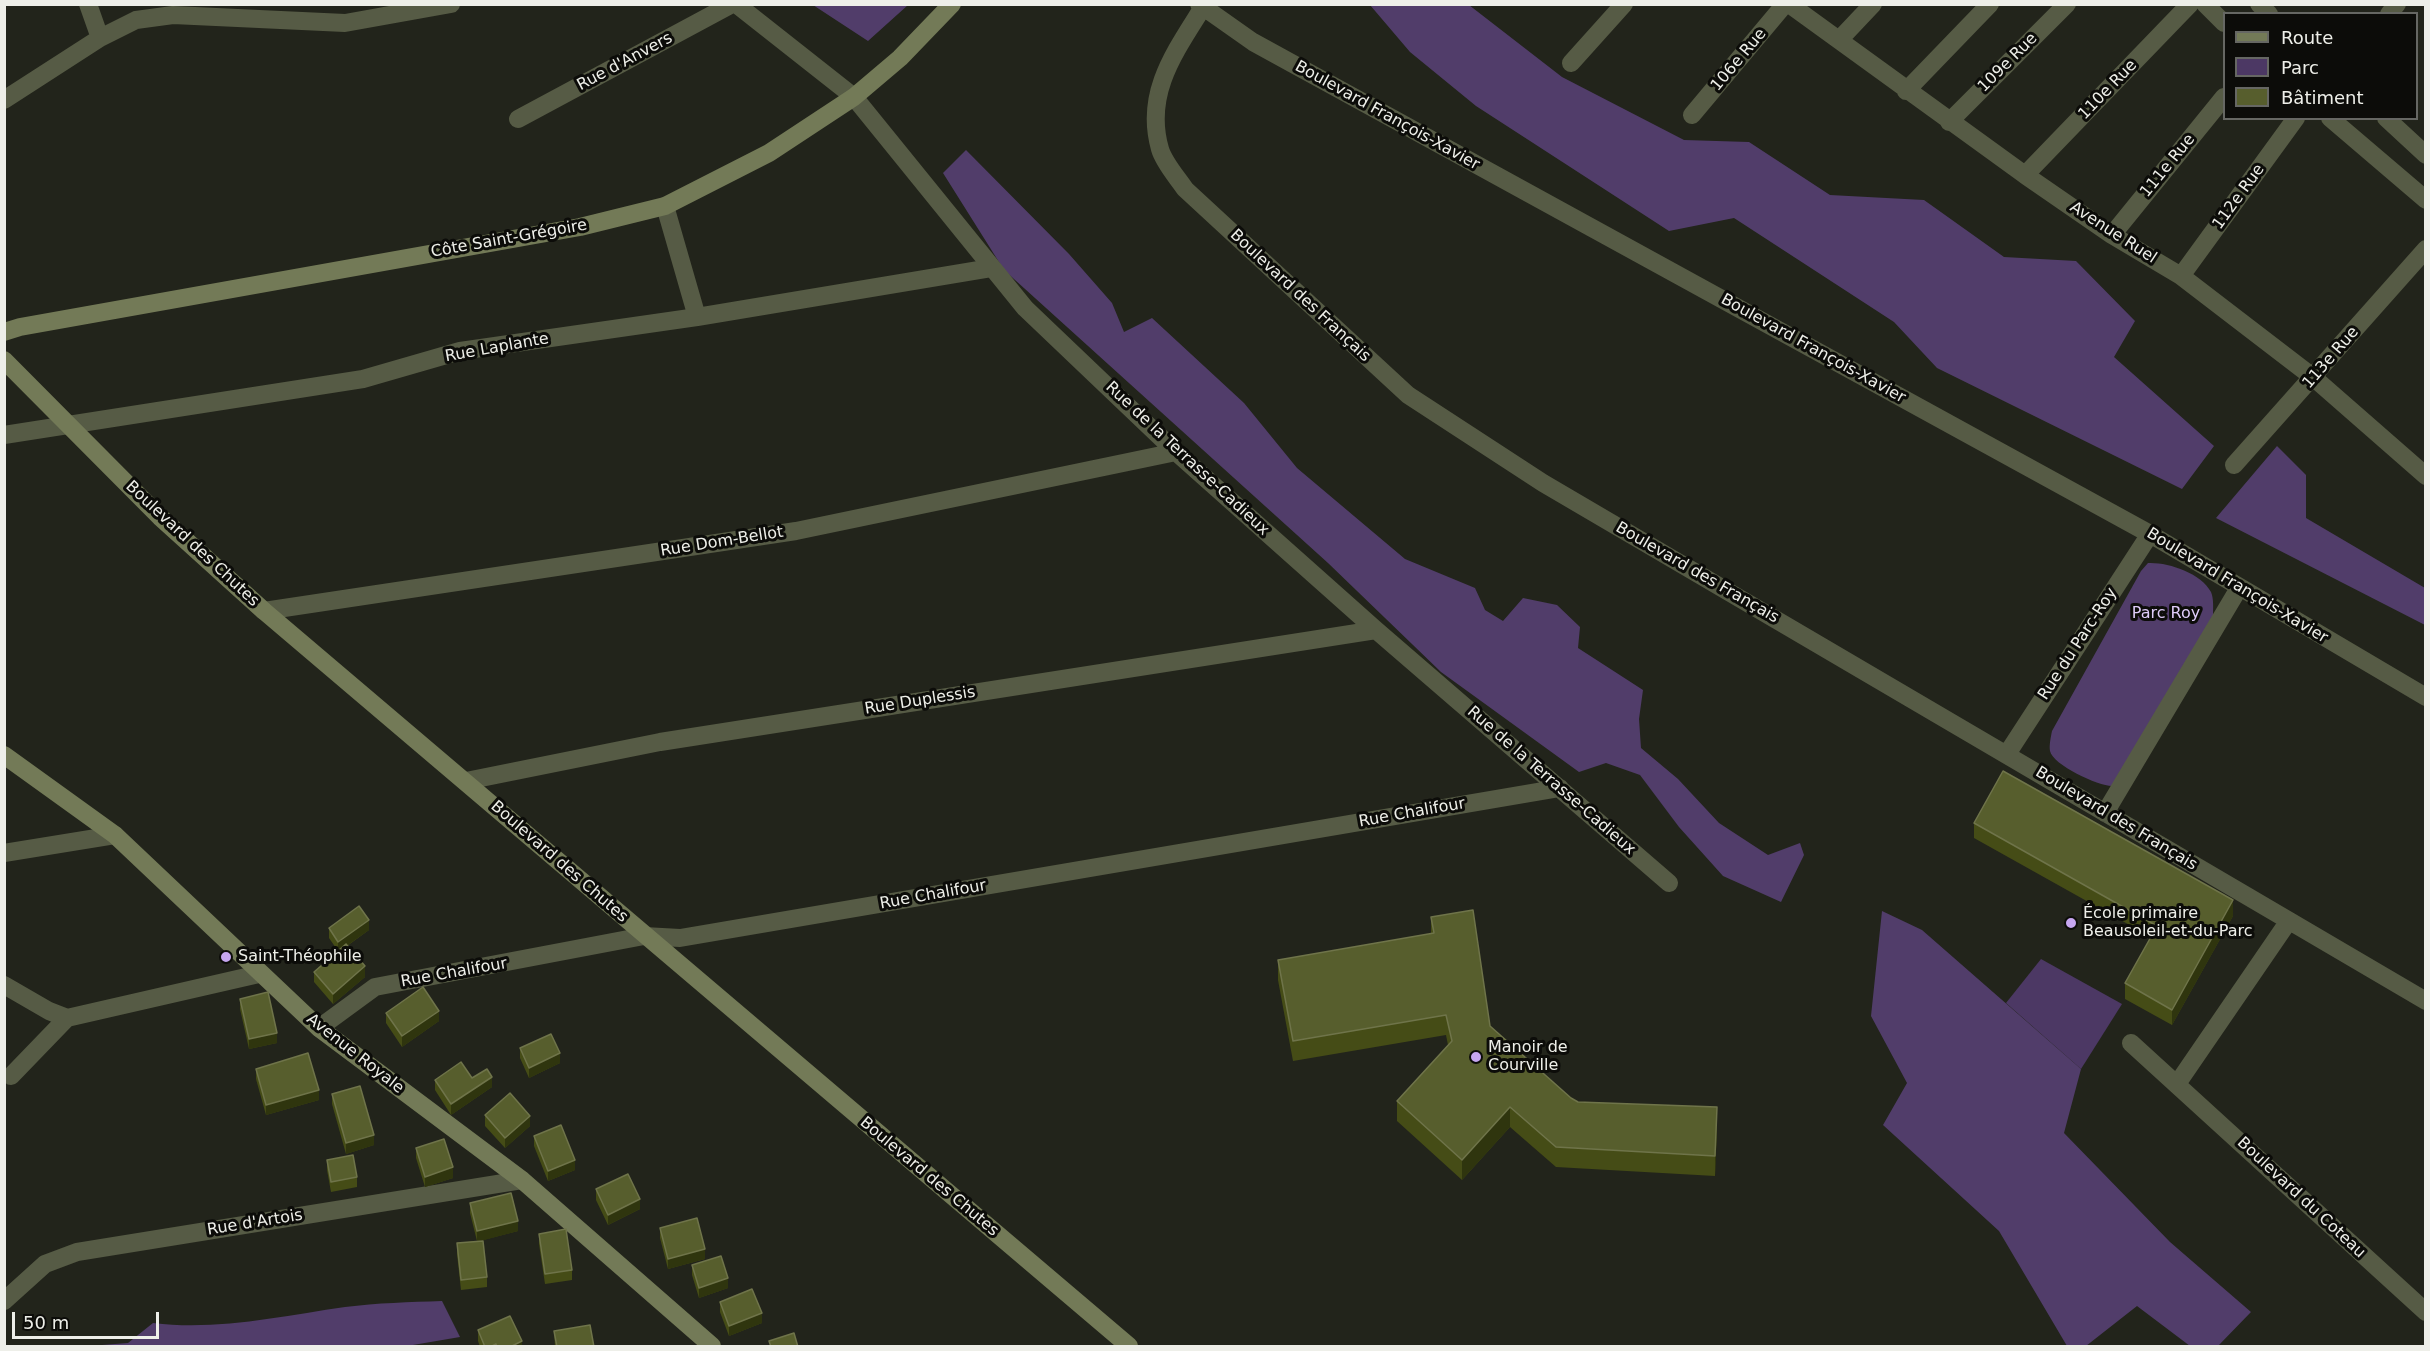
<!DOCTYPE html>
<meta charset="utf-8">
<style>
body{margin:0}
#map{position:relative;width:2430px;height:1351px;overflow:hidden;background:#22241b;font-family:"DejaVu Sans",sans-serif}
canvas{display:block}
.frame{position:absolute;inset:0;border:6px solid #eeefe9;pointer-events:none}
.legend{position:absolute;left:2223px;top:12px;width:195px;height:108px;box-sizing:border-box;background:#0c0c09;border:2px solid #666763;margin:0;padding:8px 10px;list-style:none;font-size:18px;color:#eeefe9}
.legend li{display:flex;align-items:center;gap:12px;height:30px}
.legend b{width:30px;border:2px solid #666763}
.scale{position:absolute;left:12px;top:1312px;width:147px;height:27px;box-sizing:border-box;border:3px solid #eeefe9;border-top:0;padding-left:8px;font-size:18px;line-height:21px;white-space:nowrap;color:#eeefe9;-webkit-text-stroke:4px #0c0c09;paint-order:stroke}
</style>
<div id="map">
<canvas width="2430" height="1351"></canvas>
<div class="frame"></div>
<ul class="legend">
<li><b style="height:8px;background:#737a57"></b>Route</li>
<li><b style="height:16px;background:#4c3864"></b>Parc</li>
<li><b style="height:16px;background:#575e2d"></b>Bâtiment</li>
</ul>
<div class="scale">50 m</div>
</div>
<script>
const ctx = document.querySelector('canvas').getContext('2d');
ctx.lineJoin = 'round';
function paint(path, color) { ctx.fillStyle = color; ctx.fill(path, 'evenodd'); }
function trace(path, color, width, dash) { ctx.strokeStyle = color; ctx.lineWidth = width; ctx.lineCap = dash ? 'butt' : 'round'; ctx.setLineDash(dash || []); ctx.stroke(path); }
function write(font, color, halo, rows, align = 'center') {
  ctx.font = font + ' "DejaVu Sans",sans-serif'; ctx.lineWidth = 6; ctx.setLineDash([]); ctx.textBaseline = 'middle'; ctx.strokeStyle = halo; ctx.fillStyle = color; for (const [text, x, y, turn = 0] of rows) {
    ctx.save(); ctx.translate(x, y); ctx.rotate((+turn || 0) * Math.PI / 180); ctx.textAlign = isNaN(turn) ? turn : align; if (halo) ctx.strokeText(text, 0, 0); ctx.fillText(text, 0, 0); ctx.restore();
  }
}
paint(new Path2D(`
 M 2041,959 L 2122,1004 L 2081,1069 L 2006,1003 Z`), '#4c3864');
paint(new Path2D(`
 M 813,5 L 908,5 L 868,41 Z
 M 1370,5 L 1469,5 L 1562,77 L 1684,140 L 1749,142 L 1830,195 L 1924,200 L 2004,257 L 2076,261 L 2135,321 L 2114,357 L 2214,446 L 2182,489 L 1937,368 L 1894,322 L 1734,218 L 1669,231 L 1476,106 L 1410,52 Z
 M 966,150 L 1069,254 L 1112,303 L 1124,332 L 1152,318 L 1244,403 L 1297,468 L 1405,559 L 1475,588 L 1485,610 L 1503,621 L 1523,598 L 1557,605 L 1580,627 L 1578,648 L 1643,690 L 1639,719 L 1641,748 L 1678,779 L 1719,823 L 1768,855 L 1800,843 L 1804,855 L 1781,902 L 1723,876 L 1679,827 L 1640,775 L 1606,763 L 1579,772 L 1441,672 L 1328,563 L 1004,270 L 943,173 Z
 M 2277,446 L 2306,475 L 2306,518 L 2425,588 L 2425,625 L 2216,518 Z
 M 2148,563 C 2168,562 2201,573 2211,592 C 2214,599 2213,609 2213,616 L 2112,786 C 2098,786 2053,765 2050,751 C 2049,745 2051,736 2052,731 L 2141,571 Z
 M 1882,911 L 1922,930 L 2081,1069 L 2064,1133 L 2170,1242 L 2251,1312 L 2218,1346 L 2190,1346 L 2137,1306 L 2086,1346 L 2067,1346 L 1999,1231 L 1883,1125 L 1907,1083 L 1871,1016 Z
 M 442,1301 L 460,1337 L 407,1346 L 89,1346 L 128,1343 L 153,1323 C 217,1331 282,1316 345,1307 C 377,1303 410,1302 442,1301 Z`), '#513d6a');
trace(new Path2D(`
 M 88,4 L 100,38
 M 736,4 L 854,97 L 1025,308 L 1176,452 L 1376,630 L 1669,883
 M 1199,4 L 1253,42 L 2150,534 L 2426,697
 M 1789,4 L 2025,175 L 2112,235 L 2181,276 L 2314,378 L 2426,476
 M 2205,4 L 2224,23
 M 2259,4 L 2269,14
 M 1203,7 C 1175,52 1144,93 1160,149 C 1164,163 1177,177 1185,189 L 1408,395 L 1543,483 L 2426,1001
 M 2389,14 L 2397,4
 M 1839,40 L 1873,4
 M 1571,63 L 1624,4
 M 1906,91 L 1990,4
 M 4,100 L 100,38 L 136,20 L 173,15 L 345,23 L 451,4
 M 1692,115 L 1785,4
 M 2330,118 L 2426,200
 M 2386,118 L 2426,155
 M 518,119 L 732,4
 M 1949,122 L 2067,4
 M 2025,175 L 2190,4
 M 665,206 L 697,317
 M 2112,235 L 2224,97
 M 2181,276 L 2296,118
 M 4,435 L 363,379 L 460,351 L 697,317 L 991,268
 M 2234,465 L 2426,249
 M 264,611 L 796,531 L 1176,452
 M 2007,754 L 2150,534
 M 466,781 L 660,742 L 1376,630
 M 2105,813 L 2239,588
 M 4,853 L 115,835
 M 4,985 L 49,1011 L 67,1018 L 259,974
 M 319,1028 L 375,987 L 644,936 L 680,938 L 1560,788
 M 2131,1043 L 2426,1312
 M 11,1076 L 67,1018
 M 2177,1084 L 2288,922
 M 4,1301 L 45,1264 L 77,1252 L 522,1180`), '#565b45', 18);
trace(new Path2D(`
 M 4,332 L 20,327 L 580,227 L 665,206 L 769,153 L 854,97 L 900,58 L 952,4
 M 4,360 L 160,517 L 264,611 L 1129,1346
 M 4,755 L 115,835 L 319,1028 L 522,1180 L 712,1346`), '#737a57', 18);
paint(new Path2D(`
 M 1974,823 L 2233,916 L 2172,1025 L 2125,999 L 2125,983 L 2151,937 L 1974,838 Z
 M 1431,917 L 1490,1026 L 1571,1098 L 1578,1102 L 1717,1127 L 1715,1176 L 1556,1167 L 1510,1127 L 1462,1180 L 1397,1121 L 1397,1101 L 1448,1045 L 1446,1035 L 1293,1061 L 1278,980 L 1278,960 L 1431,934 Z
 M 329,928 L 369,930 L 347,946 L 365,977 L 333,1004 L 314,982 L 314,972 L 338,951 L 329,938 Z
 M 240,999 L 277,1043 L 249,1049 L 240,1009 Z
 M 386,1013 L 439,1021 L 402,1047 L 386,1023 Z
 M 520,1048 L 560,1063 L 529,1078 L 520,1058 Z
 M 256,1069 L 319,1100 L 266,1115 L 256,1079 Z
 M 472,1078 L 492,1087 L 451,1115 L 435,1090 L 435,1080 Z
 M 332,1094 L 374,1145 L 346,1154 L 332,1104 Z
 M 485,1115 L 530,1126 L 505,1148 L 485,1126 Z
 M 534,1136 L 575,1170 L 548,1181 L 534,1146 Z
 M 416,1148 L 453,1178 L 425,1187 L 416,1158 Z
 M 327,1160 L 357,1177 L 357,1187 L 331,1192 L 327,1170 Z
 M 596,1189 L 640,1209 L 608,1225 L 596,1200 Z
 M 470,1203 L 518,1231 L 479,1241 L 487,1277 L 487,1287 L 461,1290 L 457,1254 L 457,1243 L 477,1241 L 470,1213 Z
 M 660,1228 L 705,1259 L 668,1269 L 660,1238 Z
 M 539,1234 L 572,1270 L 572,1280 L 545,1284 L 539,1244 Z
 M 692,1265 L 728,1288 L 699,1298 L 692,1275 Z
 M 720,1302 L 762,1323 L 729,1336 L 720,1312 Z
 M 478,1330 L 522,1347 L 480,1347 L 478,1341 Z
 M 554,1331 L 594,1347 L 555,1347 Z`), '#454c16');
paint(new Path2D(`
 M 2233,900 L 2233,916 L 2172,1025 L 2172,1010 Z
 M 369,920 L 369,930 L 338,952 L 338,942 Z
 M 365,966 L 365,977 L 333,1004 L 333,994 Z
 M 439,1011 L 439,1021 L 402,1047 L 402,1036 Z
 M 277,1033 L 277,1043 L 249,1049 L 249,1039 Z
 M 560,1053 L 560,1063 L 529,1078 L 529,1068 Z
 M 492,1077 L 492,1087 L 451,1115 L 451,1104 Z
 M 319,1090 L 319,1100 L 266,1115 L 266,1105 Z
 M 1510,1107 L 1510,1127 L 1462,1180 L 1462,1160 Z
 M 1717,1107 L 1717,1127 L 1715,1176 L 1715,1156 Z
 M 530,1116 L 530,1126 L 505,1148 L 505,1138 Z
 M 374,1135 L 374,1145 L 346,1154 L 346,1143 Z
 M 575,1160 L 575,1170 L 548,1181 L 548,1171 Z
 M 453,1167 L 453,1178 L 425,1187 L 425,1177 Z
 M 640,1199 L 640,1209 L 608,1225 L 608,1215 Z
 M 518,1221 L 518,1231 L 477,1242 L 477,1231 Z
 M 705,1249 L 705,1259 L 668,1269 L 668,1259 Z
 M 728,1278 L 728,1288 L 699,1298 L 699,1288 Z
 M 762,1313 L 762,1323 L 729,1336 L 729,1326 Z
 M 522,1341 L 522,1347 L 510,1347 Z`), '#2f350e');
const building = new Path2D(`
 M 2003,771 L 2233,900 L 2172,1010 L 2125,983 L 2157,926 L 1974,823 Z
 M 359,906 L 369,920 L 338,942 L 329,928 Z
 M 1473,910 L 1490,1026 L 1571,1098 L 1578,1102 L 1717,1107 L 1715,1156 L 1556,1147 L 1510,1107 L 1462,1160 L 1397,1101 L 1452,1041 L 1446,1015 L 1293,1041 L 1278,960 L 1434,933 L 1431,917 Z
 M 346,944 L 365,966 L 333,994 L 314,972 Z
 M 423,987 L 439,1011 L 402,1036 L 386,1013 Z
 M 268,992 L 277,1033 L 249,1039 L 240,999 Z
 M 551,1034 L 560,1053 L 529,1068 L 520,1048 Z
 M 308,1053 L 319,1090 L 266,1105 L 256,1069 Z
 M 461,1062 L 472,1078 L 487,1069 L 492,1077 L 451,1104 L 435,1080 Z
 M 360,1086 L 374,1135 L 346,1143 L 332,1094 Z
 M 510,1093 L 530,1116 L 505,1138 L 485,1115 Z
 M 561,1125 L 575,1160 L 548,1171 L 534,1136 Z
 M 444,1139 L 453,1167 L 425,1177 L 416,1148 Z
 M 353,1155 L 357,1177 L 331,1182 L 327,1160 Z
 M 628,1174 L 640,1199 L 608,1215 L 596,1189 Z
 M 511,1193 L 518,1221 L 477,1231 L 470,1203 Z
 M 697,1218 L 705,1249 L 668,1259 L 660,1228 Z
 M 566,1229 L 572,1270 L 545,1274 L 539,1234 Z
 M 483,1241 L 487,1277 L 461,1280 L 457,1243 Z
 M 721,1256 L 728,1278 L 699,1288 L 692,1265 Z
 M 752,1289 L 762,1313 L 729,1326 L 720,1302 Z
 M 510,1316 L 522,1341 L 510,1347 L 497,1347 L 496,1344 L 490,1347 L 485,1347 L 478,1330 Z
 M 590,1325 L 594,1347 L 557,1347 L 554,1331 Z
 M 794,1333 L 798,1347 L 771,1347 L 769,1341 Z`);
paint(building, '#575e2d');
trace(building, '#6f744a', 1.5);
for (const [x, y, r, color] of [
 [2071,923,6,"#c6a6f0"],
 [226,957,6,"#c6a6f0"],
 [1476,1057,6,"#c6a6f0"]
]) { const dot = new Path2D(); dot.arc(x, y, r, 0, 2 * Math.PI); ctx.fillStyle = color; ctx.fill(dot); trace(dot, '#0c0c09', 2); }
write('16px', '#eeefe9', '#0c0c09', [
 ["106e Rue",1739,60,-50],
 ["Rue d'Anvers",625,62,-28],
 ["109e Rue",2008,63,-45],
 ["110e Rue",2108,90,-46],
 ["Boulevard François-Xavier",1387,116,29],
 ["111e Rue",2168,166,-51],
 ["112e Rue",2239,197,-54],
 ["Avenue Ruel",2113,233,33],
 ["Côte Saint-Grégoire",509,239,-10],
 ["Boulevard des Français",1300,296,43],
 ["Rue Laplante",497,348,-10],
 ["Boulevard François-Xavier",1813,349,29],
 ["113e Rue",2331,358,-49],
 ["Rue de la Terrasse-Cadieux",1187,459,43],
 ["Rue Dom-Bellot",722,542,-9],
 ["Boulevard des Chutes",192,544,43],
 ["Boulevard des Français",1697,573,30],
 ["Boulevard François-Xavier",2237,586,31],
 ["Rue du Parc-Roy",2078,644,-57],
 ["Rue Duplessis",920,701,-9],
 ["Rue de la Terrasse-Cadieux",1551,781,41],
 ["Rue Chalifour",1412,813,-10],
 ["Boulevard des Français",2116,819,31],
 ["Boulevard des Chutes",559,862,41],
 ["Rue Chalifour",933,895,-10],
 ["Rue Chalifour",454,973,-10],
 ["Avenue Royale",355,1054,38],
 ["Boulevard des Chutes",929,1177,40],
 ["Boulevard du Coteau",2301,1198,43],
 ["Rue d'Artois",255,1223,-9]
]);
write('16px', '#dfccf9', '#0c0c09', [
 ["Parc Roy",2166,614]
]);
write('16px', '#eeefe9', '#0c0c09', [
 ["École primaire",2083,914],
 ["Beausoleil-et-du-Parc",2083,932],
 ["Saint-Théophile",238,957],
 ["Manoir de",1488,1048],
 ["Courville",1488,1066]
], 'left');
</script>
